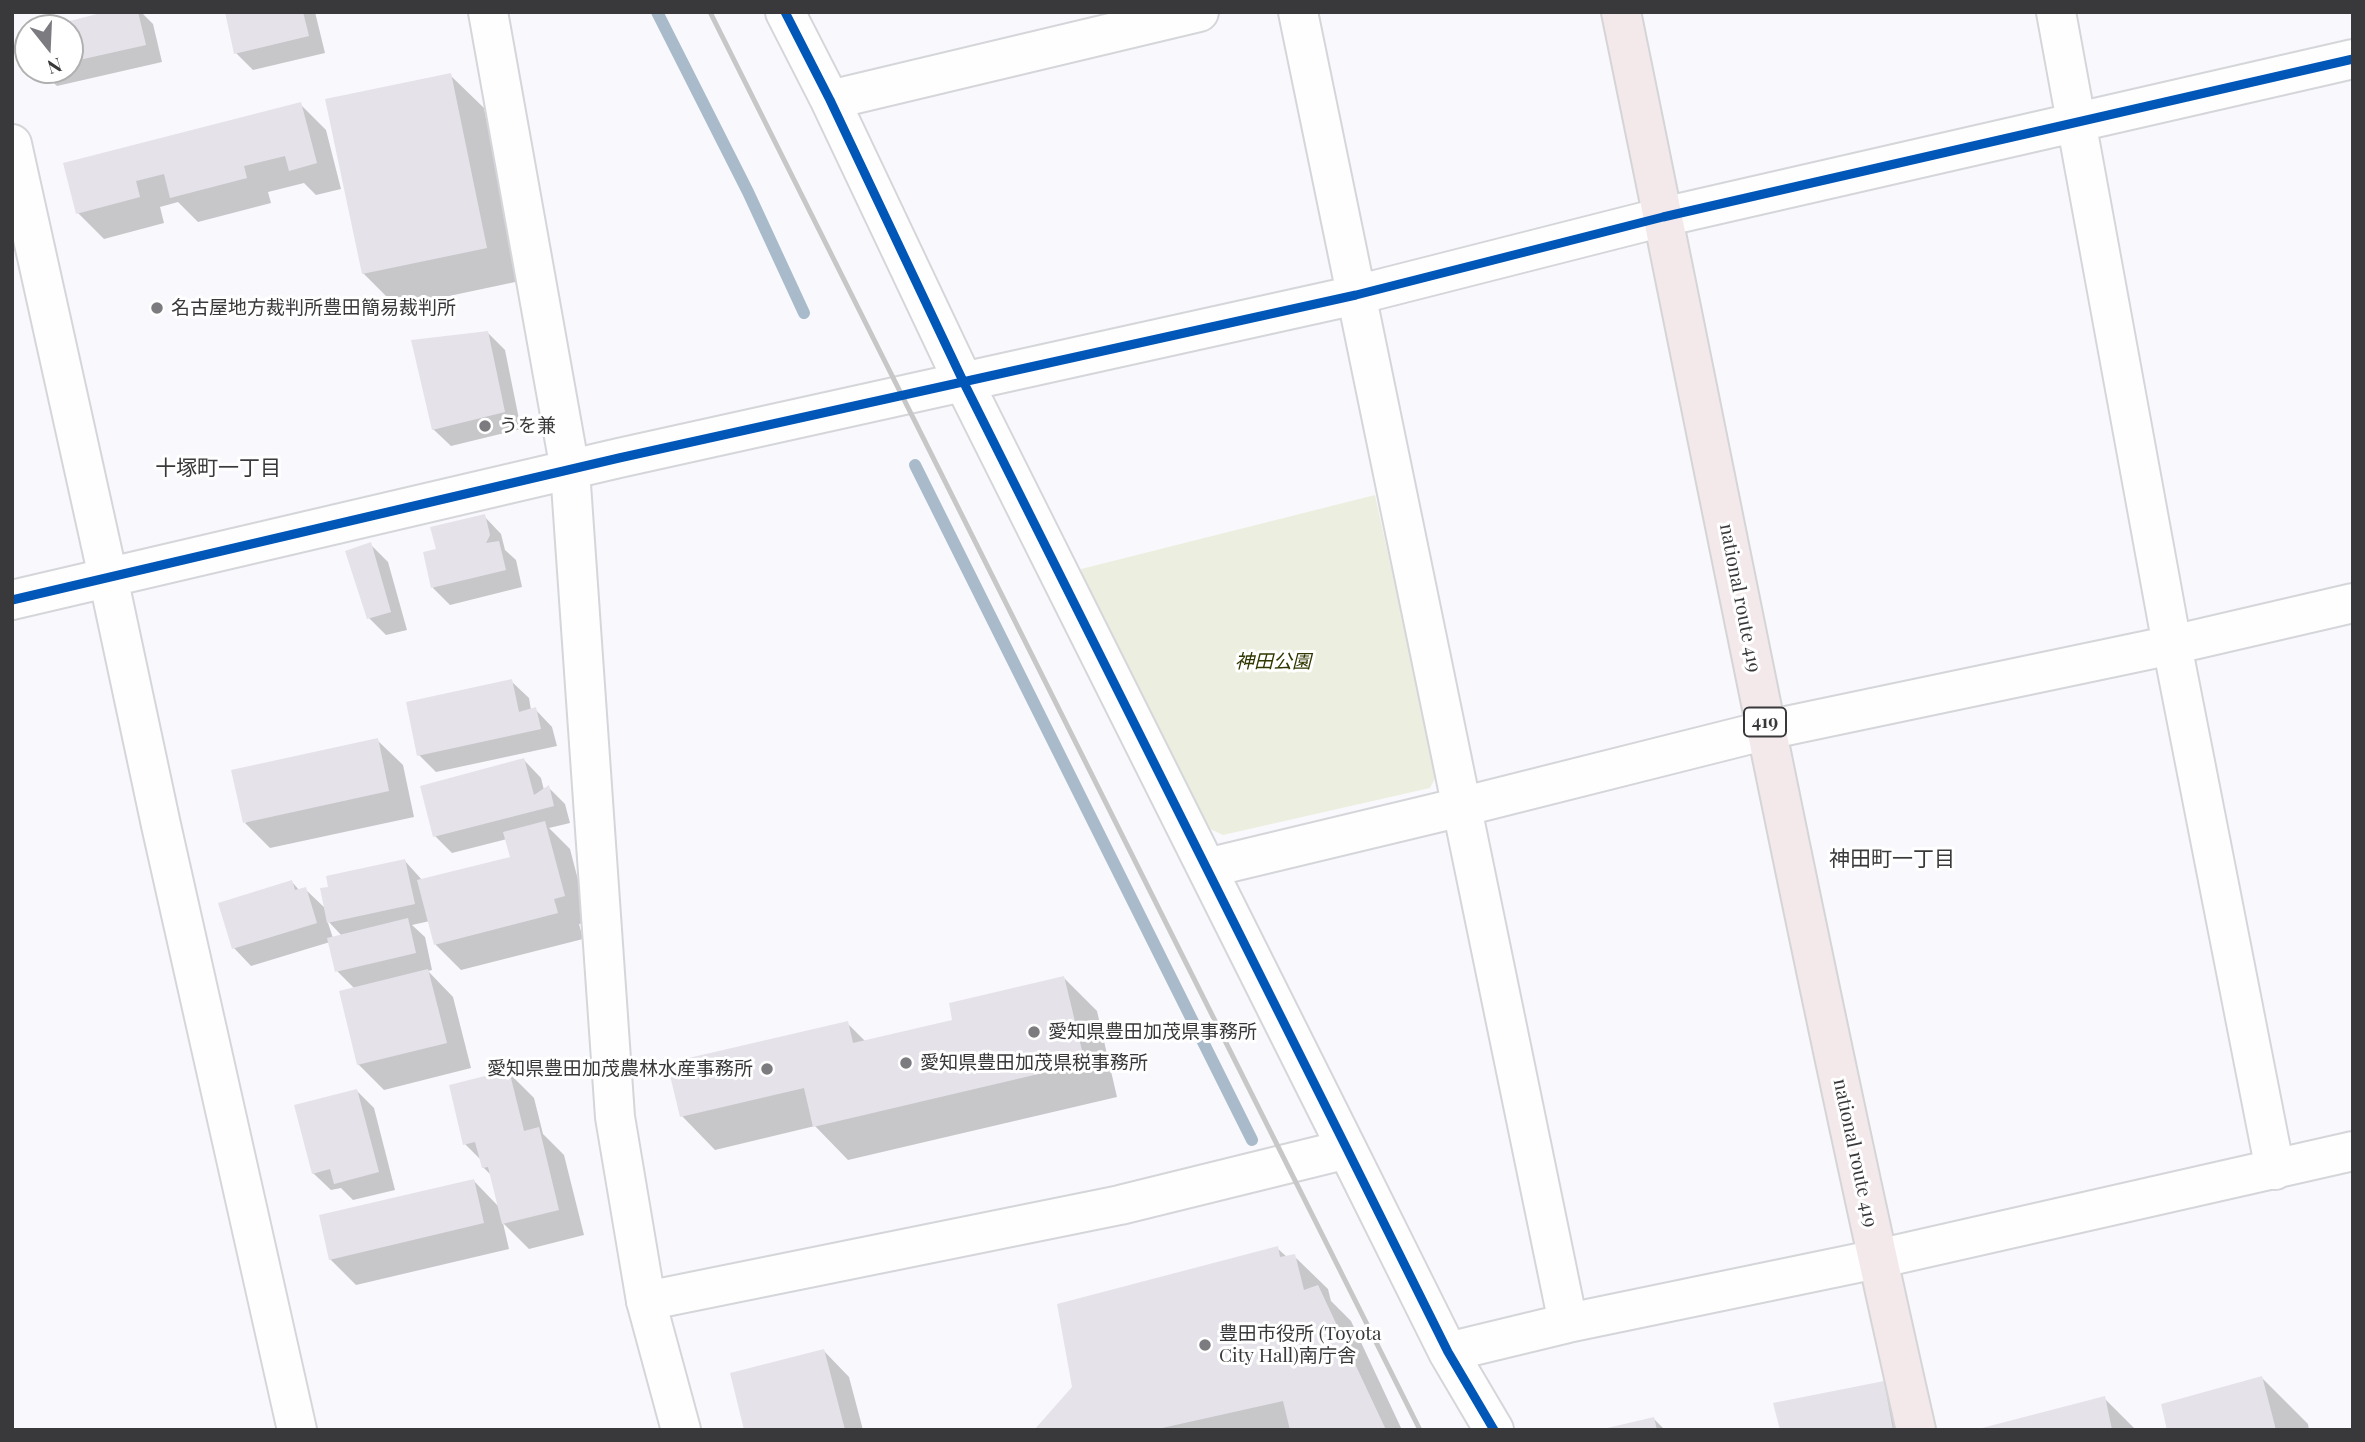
<!DOCTYPE html>
<meta charset="utf-8">
<style>
body{margin:0}
#map{position:relative;width:2365px;height:1442px;overflow:hidden;background:#f9f9fd;font-family:"Playfair Display",serif}
canvas{display:block}
.frame{position:absolute;inset:0;border:14px solid #39393c;pointer-events:none}
.north{position:absolute;left:14px;top:14px;width:70px;height:70px;box-sizing:border-box;background:#fff;border:2px solid #b0b0b1;border-radius:50%;rotate:162deg;font-size:19px;font-weight:700;line-height:28px;text-align:center;color:#39393c}
.north::after{content:'';display:block;margin:auto;width:24px;height:32px;background:#7c7c80;clip-path:polygon(50% 0,100% 100%,50% 72%,0 100%)}
</style>
<div id="map">
<canvas width="2365" height="1442"></canvas>
<div class="frame"></div>
<div class="north">N</div>
</div>
<script>
const ctx = document.querySelector('canvas').getContext('2d');
ctx.lineJoin = 'round';
function paint(path, color) { ctx.fillStyle = color; ctx.fill(path, 'evenodd'); }
function trace(path, color, width, dash) { ctx.strokeStyle = color; ctx.lineWidth = width; ctx.lineCap = dash ? 'butt' : 'round'; ctx.setLineDash(dash || []); ctx.stroke(path); }
function write(font, color, halo, rows, align = 'center') {
  ctx.font = font + ' "Playfair Display","Noto Sans JP",serif'; ctx.lineWidth = 6; ctx.setLineDash([]); ctx.textBaseline = 'middle'; ctx.strokeStyle = halo; ctx.fillStyle = color; for (const [text, x, y, turn = 0] of rows) {
    ctx.save(); ctx.translate(x, y); ctx.rotate((+turn || 0) * Math.PI / 180); ctx.textAlign = isNaN(turn) ? turn : align; if (halo) ctx.strokeText(text, 0, 0); ctx.fillText(text, 0, 0); ctx.restore();
  }
}
paint(new Path2D(`
 M 1375,495 L 1437,775 L 1430,788 L 1223,835 L 1210,829 C 1162,745 1112,661 1081,569 Z`), '#ecefdf');
paint(new Path2D(`
 M 113,12 L 141,12 L 153,24 L 162,62 L 57,86 L 40,70 L 70,70 L 70,28 L 45,28 Z
 M 226,12 L 315,12 L 325,53 L 253,70 L 236,53 Z
 M 450,75 L 484,108 L 520,281 L 397,307 L 363,273 Z
 M 300,104 L 326,130 L 341,189 L 316,195 L 304,183 L 268,192 L 271,203 L 198,222 L 178,202 L 160,207 L 164,223 L 104,239 L 78,213 L 65,165 Z
 M 487,332 L 505,350 L 521,429 L 451,446 L 433,429 Z
 M 484,516 L 501,534 L 505,550 L 516,560 L 522,587 L 450,605 L 433,588 L 438,550 Z
 M 370,544 L 388,562 L 407,630 L 386,635 L 369,618 Z
 M 511,681 L 529,698 L 531,710 L 535,709 L 552,727 L 557,746 L 436,772 L 419,755 Z
 M 377,740 L 403,765 L 414,817 L 270,848 L 245,823 Z
 M 524,760 L 541,778 L 544,790 L 548,787 L 565,804 L 570,823 L 549,828 L 570,849 L 589,922 L 579,924 L 583,939 L 461,970 L 436,945 L 430,921 L 412,925 L 425,937 L 432,970 L 428,971 L 453,997 L 471,1068 L 384,1090 L 358,1064 L 355,989 L 337,971 L 330,942 L 251,966 L 234,948 L 220,904 L 292,882 L 300,891 L 305,889 L 326,909 L 405,861 L 423,881 L 512,858 L 507,839 L 452,853 L 435,836 ZM 327,920 L 342,936 L 333,938 Z
 M 1064,978 L 1097,1011 L 1117,1097 L 848,1160 L 815,1126 L 715,1150 L 682,1116 L 847,1023 L 866,1042 L 955,1021 Z
 M 508,1072 L 534,1098 L 543,1134 L 564,1155 L 584,1235 L 529,1249 L 503,1223 L 509,1249 L 356,1285 L 330,1259 L 474,1181 L 499,1207 L 492,1176 L 483,1167 L 482,1161 L 465,1144 Z
 M 357,1091 L 374,1108 L 395,1190 L 353,1200 L 341,1188 L 331,1190 L 313,1173 Z
 M 1277,1248 L 1287,1257 L 1294,1256 L 1328,1289 L 1331,1301 L 1351,1321 L 1402,1430 L 1036,1430 Z
 M 824,1351 L 849,1377 L 863,1430 L 746,1430 Z
 M 2262,1378 L 2308,1424 L 2309,1430 L 2169,1430 Z
 M 1884,1383 L 1930,1430 L 1781,1430 Z
 M 2104,1398 L 2136,1430 L 1982,1430 Z
 M 1654,1419 L 1665,1430 L 1606,1430 Z`), '#0003');
trace(new Path2D(`
 M 657,12 L 748,192 L 804,313
 M 915,465 L 1252,1140`), '#a9bbcb', 12);
paint(new Path2D(`
 M 105,12 L 138,12 L 146,45 L 70,62 L 70,28 L 42,28 Z
 M 225,12 L 303,12 L 309,36 L 234,54 Z
 M 451,73 L 487,248 L 362,274 L 325,99 Z
 M 301,102 L 317,163 L 289,171 L 285,156 L 244,166 L 247,178 L 170,198 L 164,174 L 136,181 L 140,197 L 76,214 L 63,163 Z
 M 488,331 L 505,412 L 432,430 L 411,340 Z
 M 485,514 L 490,535 L 486,543 L 499,541 L 506,570 L 431,588 L 423,552 L 436,549 L 430,527 Z
 M 371,542 L 391,612 L 367,619 L 345,551 Z
 M 512,679 L 519,712 L 536,707 L 541,729 L 417,756 L 406,702 Z
 M 378,738 L 389,791 L 243,823 L 231,770 Z
 M 524,758 L 534,795 L 549,785 L 554,806 L 433,837 L 420,786 Z
 M 545,821 L 565,896 L 554,899 L 558,913 L 434,945 L 417,880 L 510,857 L 503,832 Z
 M 405,859 L 415,904 L 327,923 L 320,888 L 328,887 L 326,876 Z
 M 292,880 L 295,890 L 306,887 L 317,923 L 232,949 L 218,903 Z
 M 408,918 L 416,953 L 335,972 L 327,938 Z
 M 428,969 L 447,1043 L 357,1065 L 339,991 Z
 M 1064,976 L 1085,1063 L 813,1127 L 804,1088 L 680,1117 L 667,1063 L 848,1021 L 853,1043 L 952,1020 L 949,1003 Z
 M 509,1070 L 524,1131 L 539,1127 L 559,1210 L 502,1224 L 488,1167 L 482,1168 L 475,1142 L 463,1145 L 449,1085 Z
 M 357,1089 L 379,1172 L 334,1184 L 330,1169 L 312,1174 L 294,1105 Z
 M 474,1179 L 484,1223 L 329,1260 L 319,1215 Z
 M 1278,1246 L 1280,1257 L 1295,1254 L 1304,1290 L 1318,1285 L 1386,1430 L 1290,1430 L 1283,1401 L 1153,1430 L 1034,1430 L 1072,1387 L 1057,1304 Z
 M 824,1349 L 845,1430 L 744,1430 L 730,1373 Z
 M 2262,1376 L 2276,1430 L 2167,1430 L 2161,1404 Z
 M 1884,1381 L 1893,1430 L 1780,1430 L 1773,1403 Z
 M 2105,1396 L 2112,1430 L 1978,1430 L 1978,1429 Z
 M 1654,1417 L 1657,1430 L 1603,1430 L 1603,1429 Z`), '#e6e2ea');
const minor = new Path2D(`
 M 785,12 L 830,100 L 963,381 L 1347,1149 L 1448,1352 L 1494,1430
 M 1298,12 L 1568,1323
 M 2056,12 L 2172,645 L 2275,1170
 M 830,100 L 1199,12
 M 12,144 L 108,577 L 161,825 L 297,1430
 M 12,600 L 619,458 L 1356,295 L 1663,217 L 2353,59
 M 1207,868 L 1461,807 L 1767,730 L 2172,645 L 2353,603
 M 646,1301 L 1120,1205 L 1347,1149
 M 1448,1352 L 1568,1323 L 1877,1259 L 2353,1151`);
const tertiary = new Path2D(`
 M 488,12 L 570,470 L 615,1117 L 646,1301 L 681,1430`);
const trunk = new Path2D(`
 M 1621,12 C 1718,485 1809,959 1916,1430`);
trace(minor, '#d5d6d9', 42);
trace(tertiary, '#d5d6d9', 42);
trace(trunk, '#d5d5d7', 42);
trace(minor, '#fefeff', 38);
trace(tertiary, '#fefeff', 38);
trace(trunk, '#f4e9ea', 38);
trace(new Path2D(`
 M 710,12 C 945,486 1184,957 1420,1430`), '#c7c7c7', 5);
trace(new Path2D(`
 M 785,12 L 830,100 L 963,381 L 1347,1149 L 1448,1352 L 1494,1430
 M 12,600 L 619,458 L 1356,295 L 1663,217 L 2353,59`), '#0057b8', 9);
for (const [x, y, r, color] of [
 [157,308,7,"#7c7c80"],
 [485,426,7,"#7c7c80"],
 [1034,1032,7,"#7c7c80"],
 [906,1063,7,"#7c7c80"],
 [767,1069,7,"#7c7c80"],
 [1205,1345,7,"#7c7c80"]
]) { const dot = new Path2D(); dot.arc(x, y, r, 0, 2 * Math.PI); ctx.fillStyle = color; ctx.fill(dot); trace(dot, '#fff', 2.5); }
for (const [x, y, w] of [
 [1765,722,42]
]) { const box = new Path2D(); box.roundRect(x - w / 2, y - 14.5, w, 29, 5); ctx.fillStyle = '#fff'; ctx.fill(box); trace(box, '#39393c', 2); }
write('bold 18px', '#39393c', null, [
 ["419",1765,722]
]);
write('19px', '#39393c', '#fff', [
 ["名古屋地方裁判所豊田簡易裁判所",171,308],
 ["うを兼",499,426],
 ["愛知県豊田加茂県事務所",1048,1032],
 ["愛知県豊田加茂県税事務所",920,1063],
 ["愛知県豊田加茂農林水産事務所",753,1069,"right"],
 ["豊田市役所 (Toyota",1219,1334],
 ["City Hall)南庁舎",1219,1356]
], 'left');
write('19px', '#39393c', '#fff', [
 ["national route 419",1740,598,79],
 ["national route 419",1855,1153,78]
]);
write('italic 19px', '#323701', '#fff', [
 ["神田公園",1273,662]
]);
write('21px', '#39393c', '#fff', [
 ["十塚町一丁目",218,468],
 ["神田町一丁目",1892,859]
]);
</script>
